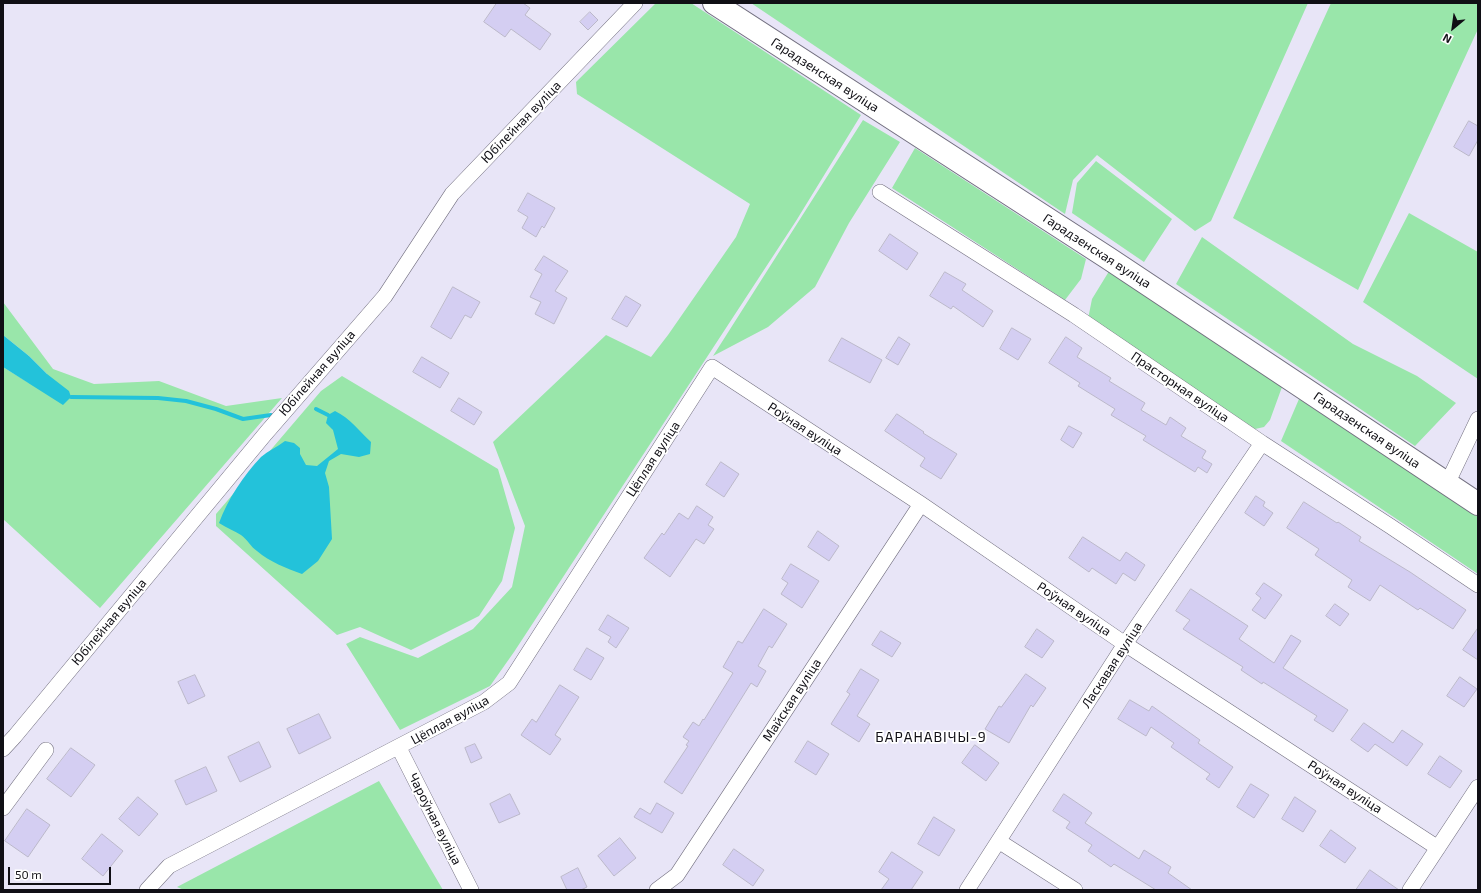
<!DOCTYPE html>
<meta charset="utf-8">
<style>
body{margin:0}
#map{position:relative;width:1481px;height:893px;overflow:hidden;background:#e8e5f7;font-family:"Exo 2",sans-serif}
canvas{display:block}
.frame{position:absolute;inset:0;border:4px solid #100f15;pointer-events:none}
.north{position:absolute;left:1433px;top:8px;width:40px;height:40px;-webkit-text-stroke:3px #fff;paint-order:stroke;rotate:209deg;font-size:11px;font-weight:700;line-height:16px;text-align:center;color:#100f15}
.north::after{content:'';display:block;margin:auto;width:14px;height:18px;background:#100f15;clip-path:polygon(50% 0,100% 100%,50% 72%,0 100%)}
.scale{position:absolute;left:8px;top:867px;width:103px;height:18px;box-sizing:border-box;border:2px solid #100f15;border-top:0;padding-left:5px;font-size:12px;line-height:14px;white-space:nowrap;color:#100f15;-webkit-text-stroke:3px #fff;paint-order:stroke}
</style>
<div id="map">
<canvas width="1481" height="893"></canvas>
<div class="frame"></div>
<div class="north">N</div>
<div class="scale">50 m</div>
</div>
<script>
const ctx = document.querySelector('canvas').getContext('2d');
ctx.lineJoin = 'round';
function paint(path, color) { ctx.fillStyle = color; ctx.fill(path, 'evenodd'); }
function trace(path, color, width, dash) { ctx.strokeStyle = color; ctx.lineWidth = width; ctx.lineCap = dash ? 'butt' : 'round'; ctx.setLineDash(dash || []); ctx.stroke(path); }
function write(font, color, halo, rows, align = 'center') {
  ctx.font = font + ' "Exo 2",sans-serif'; ctx.lineWidth = 3.5; ctx.setLineDash([]); ctx.textBaseline = 'middle'; ctx.strokeStyle = halo; ctx.fillStyle = color; for (const [text, x, y, turn = 0] of rows) {
    ctx.save(); ctx.translate(x, y); ctx.rotate((+turn || 0) * Math.PI / 180); ctx.textAlign = isNaN(turn) ? turn : align; if (halo) ctx.strokeText(text, 0, 0); ctx.fillText(text, 0, 0); ctx.restore();
  }
}
paint(new Path2D(`
 M 656,3 L 691,3 L 861,115 L 796,221 L 514,652 L 490,686 L 400,730 L 346,644 L 360,637 L 418,658 L 473,629 L 512,587 L 525,526 L 493,442 L 606,335 L 651,357 L 668,335 L 736,237 L 750,204 L 577,94 L 576,82 Z
 M 751,3 L 1308,3 L 1211,221 L 1195,231 L 1097,155 L 1073,180 L 1065,214 Z
 M 1331,3 L 1478,3 L 1478,29 L 1358,290 L 1233,218 Z
 M 863,120 L 900,142 L 849,223 L 815,287 L 768,327 L 713,356 Z
 M 915,148 L 1086,259 L 1081,279 L 1065,300 L 892,188 Z
 M 1096,161 L 1172,219 L 1144,262 L 1072,213 L 1077,183 Z
 M 1409,213 L 1478,252 L 1478,379 L 1363,302 Z
 M 1202,237 L 1353,344 L 1417,376 L 1456,403 L 1415,446 L 1176,284 Z
 M 1111,268 L 1282,387 L 1270,420 L 1264,427 L 1255,429 L 1088,319 L 1092,299 Z
 M 3,302 L 53,369 L 94,384 L 159,381 L 226,406 L 282,398 L 100,608 L 3,519 L 3,367 L 29,383 L 47,374 L 29,356 L 3,335 Z
 M 342,376 L 498,469 L 515,528 L 502,581 L 479,616 L 411,650 L 360,627 L 337,635 L 216,526 L 216,514 L 321,391 Z
 M 1299,399 L 1478,517 L 1478,574 L 1281,441 Z
 M 379,781 L 443,890 L 184,890 L 177,887 Z`), '#99e6aa');
paint(new Path2D(`
 M 3,335 L 29,356 L 47,374 L 69,391 L 71,397 L 63,405 L 3,367 Z
 M 335,411 C 350,418 359,431 371,442 L 370,454 L 359,457 L 341,454 L 329,461 L 325,473 L 329,487 L 332,539 L 318,561 L 302,574 C 286,568 270,562 257,551 C 251,547 247,539 241,535 C 235,531 227,528 219,523 C 228,499 243,476 261,457 C 268,451 277,447 285,441 L 294,443 L 300,448 L 300,454 L 306,465 L 317,466 L 338,449 L 333,430 L 326,423 L 328,415 Z`), '#23c2da');
trace(new Path2D(`
 M 71,397 L 158,398 L 186,401 L 216,409 L 243,419 L 271,415
 M 316,409 L 328,415`), '#23c2da', 4);
const building = new Path2D(`
 M 497,3 L 523,3 L 530,8 L 525,15 L 551,34 L 540,50 L 511,29 L 505,37 L 484,22 Z
 M 590,12 L 598,20 L 588,30 L 580,22 Z
 M 1469,121 L 1478,126 L 1478,140 L 1469,156 L 1454,147 Z
 M 528,193 L 555,208 L 544,228 L 542,226 L 536,237 L 522,228 L 528,217 L 518,211 Z
 M 890,234 L 918,253 L 907,270 L 879,251 Z
 M 544,256 L 568,271 L 555,291 L 567,298 L 554,324 L 535,314 L 541,302 L 530,297 L 542,274 L 535,270 Z
 M 945,272 L 966,284 L 962,290 L 993,311 L 983,327 L 953,306 L 951,309 L 930,296 Z
 M 453,287 L 480,302 L 471,318 L 465,315 L 451,339 L 431,327 Z
 M 626,296 L 641,305 L 627,327 L 612,319 Z
 M 1012,328 L 1031,339 L 1018,360 L 1000,349 Z
 M 899,337 L 910,344 L 898,365 L 886,358 Z
 M 1066,337 L 1082,348 L 1077,357 L 1111,378 L 1109,381 L 1145,403 L 1141,410 L 1166,425 L 1170,417 L 1186,428 L 1181,436 L 1206,451 L 1202,458 L 1212,464 L 1207,473 L 1198,467 L 1195,472 L 1143,440 L 1146,436 L 1111,415 L 1115,409 L 1078,386 L 1080,383 L 1049,363 Z
 M 842,338 L 882,360 L 870,383 L 829,361 Z
 M 422,357 L 449,373 L 440,388 L 413,372 Z
 M 459,398 L 482,412 L 474,425 L 451,411 Z
 M 897,414 L 924,432 L 923,433 L 957,454 L 941,479 L 920,466 L 925,458 L 885,431 Z
 M 1069,426 L 1082,433 L 1073,448 L 1061,440 Z
 M 721,462 L 739,474 L 724,497 L 706,485 Z
 M 1256,496 L 1265,502 L 1263,506 L 1273,513 L 1264,526 L 1245,513 Z
 M 1304,502 L 1337,523 L 1338,522 L 1361,537 L 1359,541 L 1410,572 L 1466,610 L 1453,629 L 1420,608 L 1418,610 L 1380,585 L 1370,601 L 1348,587 L 1352,580 L 1315,555 L 1319,549 L 1287,528 Z
 M 697,506 L 713,517 L 708,525 L 714,529 L 704,544 L 696,539 L 670,577 L 644,558 L 662,533 L 664,535 L 679,513 L 688,519 Z
 M 818,531 L 839,546 L 829,561 L 808,547 Z
 M 1083,537 L 1120,561 L 1126,552 L 1145,565 L 1135,581 L 1123,573 L 1116,584 L 1092,568 L 1089,572 L 1069,558 Z
 M 791,564 L 819,581 L 802,608 L 781,594 L 788,583 L 782,579 Z
 M 1264,583 L 1282,595 L 1265,619 L 1252,610 L 1261,598 L 1256,594 Z
 M 1191,589 L 1248,626 L 1239,639 L 1274,663 L 1291,635 L 1301,641 L 1283,668 L 1348,710 L 1333,732 L 1314,720 L 1317,716 L 1263,682 L 1262,684 L 1241,670 L 1243,667 L 1183,629 L 1190,620 L 1176,611 Z
 M 1335,604 L 1349,614 L 1340,626 L 1326,616 Z
 M 764,609 L 787,624 L 772,648 L 769,646 L 758,666 L 766,671 L 757,687 L 751,683 L 682,794 L 664,782 L 688,746 L 686,745 L 689,741 L 683,737 L 693,722 L 699,726 L 703,719 L 704,720 L 733,673 L 723,667 L 738,641 L 742,643 Z
 M 608,615 L 629,628 L 616,648 L 608,642 L 611,637 L 599,630 Z
 M 1478,628 L 1478,660 L 1463,650 Z
 M 1037,629 L 1054,641 L 1042,658 L 1025,647 Z
 M 881,631 L 901,643 L 892,657 L 872,645 Z
 M 587,648 L 604,658 L 591,680 L 574,670 Z
 M 861,669 L 879,680 L 857,716 L 870,724 L 859,742 L 831,724 L 850,694 L 847,692 Z
 M 1026,674 L 1046,688 L 1033,707 L 1031,705 L 1009,743 L 985,729 L 999,706 L 1001,707 Z
 M 195,675 L 205,696 L 188,704 L 178,682 Z
 M 1460,677 L 1477,689 L 1464,707 L 1447,696 Z
 M 560,685 L 579,697 L 555,735 L 561,739 L 550,755 L 521,735 L 532,719 L 536,722 Z
 M 1130,700 L 1149,711 L 1152,706 L 1200,740 L 1198,743 L 1233,767 L 1219,788 L 1206,779 L 1210,774 L 1171,747 L 1174,743 L 1151,727 L 1146,736 L 1118,719 Z
 M 319,714 L 331,738 L 299,754 L 287,729 Z
 M 1364,723 L 1393,743 L 1402,730 L 1423,744 L 1407,766 L 1375,744 L 1368,752 L 1351,740 Z
 M 808,741 L 829,754 L 816,775 L 795,762 Z
 M 259,742 L 271,767 L 240,782 L 228,757 Z
 M 475,744 L 482,758 L 471,763 L 465,748 Z
 M 975,745 L 999,763 L 986,781 L 962,763 Z
 M 71,748 L 95,765 L 71,797 L 47,779 Z
 M 1440,756 L 1462,771 L 1450,788 L 1428,774 Z
 M 206,767 L 217,791 L 186,805 L 175,781 Z
 M 1251,784 L 1269,795 L 1254,818 L 1237,807 Z
 M 510,794 L 520,814 L 499,823 L 490,804 Z
 M 1064,794 L 1092,813 L 1085,823 L 1139,859 L 1144,850 L 1171,867 L 1168,873 L 1192,890 L 1156,890 L 1114,864 L 1111,867 L 1088,851 L 1092,845 L 1066,828 L 1070,822 L 1053,811 Z
 M 138,797 L 158,814 L 139,836 L 119,819 Z
 M 1295,797 L 1316,811 L 1303,832 L 1282,819 Z
 M 657,803 L 674,813 L 662,833 L 634,817 L 640,808 L 650,814 Z
 M 27,809 L 50,825 L 28,857 L 5,841 Z
 M 934,817 L 955,830 L 939,856 L 918,844 Z
 M 1331,830 L 1356,848 L 1345,863 L 1320,846 Z
 M 102,834 L 123,851 L 103,876 L 82,859 Z
 M 620,838 L 636,858 L 614,876 L 598,856 Z
 M 734,849 L 764,870 L 753,886 L 723,865 Z
 M 892,852 L 923,872 L 911,890 L 881,890 L 889,879 L 879,872 Z
 M 578,868 L 587,887 L 581,890 L 567,890 L 561,877 Z
 M 1370,870 L 1399,890 L 1356,890 Z`);
paint(building, '#d4cef2');
trace(building, '#bbb8c9', 1);
const street = new Path2D(`
 M 880,192 L 1074,315 L 1262,443 L 1390,526 L 1478,585
 M 1447,484 L 1478,419
 M 399,748 L 471,890
 M 3,749 L 15,736 L 266,433 L 385,296 L 452,194 L 635,3
 M 3,808 L 46,750
 M 1000,842 L 1075,890
 M 147,890 L 169,866 L 484,702 L 509,683 L 712,367 L 921,504 L 1125,644 L 1438,848
 M 657,890 L 677,875 L 921,504
 M 967,890 L 1125,644 L 1262,443
 M 1410,890 L 1478,787`);
const secondary = new Path2D(`
 M 714,3 L 1108,258 L 1478,504`);
trace(street, '#726f7f', 16);
trace(secondary, '#726f7f', 24);
trace(street, '#fff', 15);
trace(secondary, '#fff', 22);
write('13px', '#100f15', '#fff', [
 ["Гарадзенская вуліца",825,75,33],
 ["Юбілейная вуліца",521,122,-46],
 ["Гарадзенская вуліца",1097,251,33],
 ["Юбілейная вуліца",317,373,-49],
 ["Прасторная вуліца",1180,387,34],
 ["Роўная вуліца",805,429,33],
 ["Гарадзенская вуліца",1367,430,34],
 ["Цёплая вуліца",653,459,-57],
 ["Роўная вуліца",1074,609,34],
 ["Юбілейная вуліца",109,622,-50],
 ["Ласкавая вуліца",1112,665,-57],
 ["Майская вуліца",792,700,-57],
 ["Цёплая вуліца",450,720,-29],
 ["Роўная вуліца",1345,787,33],
 ["Чароўная вуліца",435,819,63]
]);
ctx.letterSpacing = '1px';
write('14px', '#100f15', '#fff', [
 ["БАРАНАВІЧЫ-9",931,737]
]);
ctx.letterSpacing = '0px';
</script>
